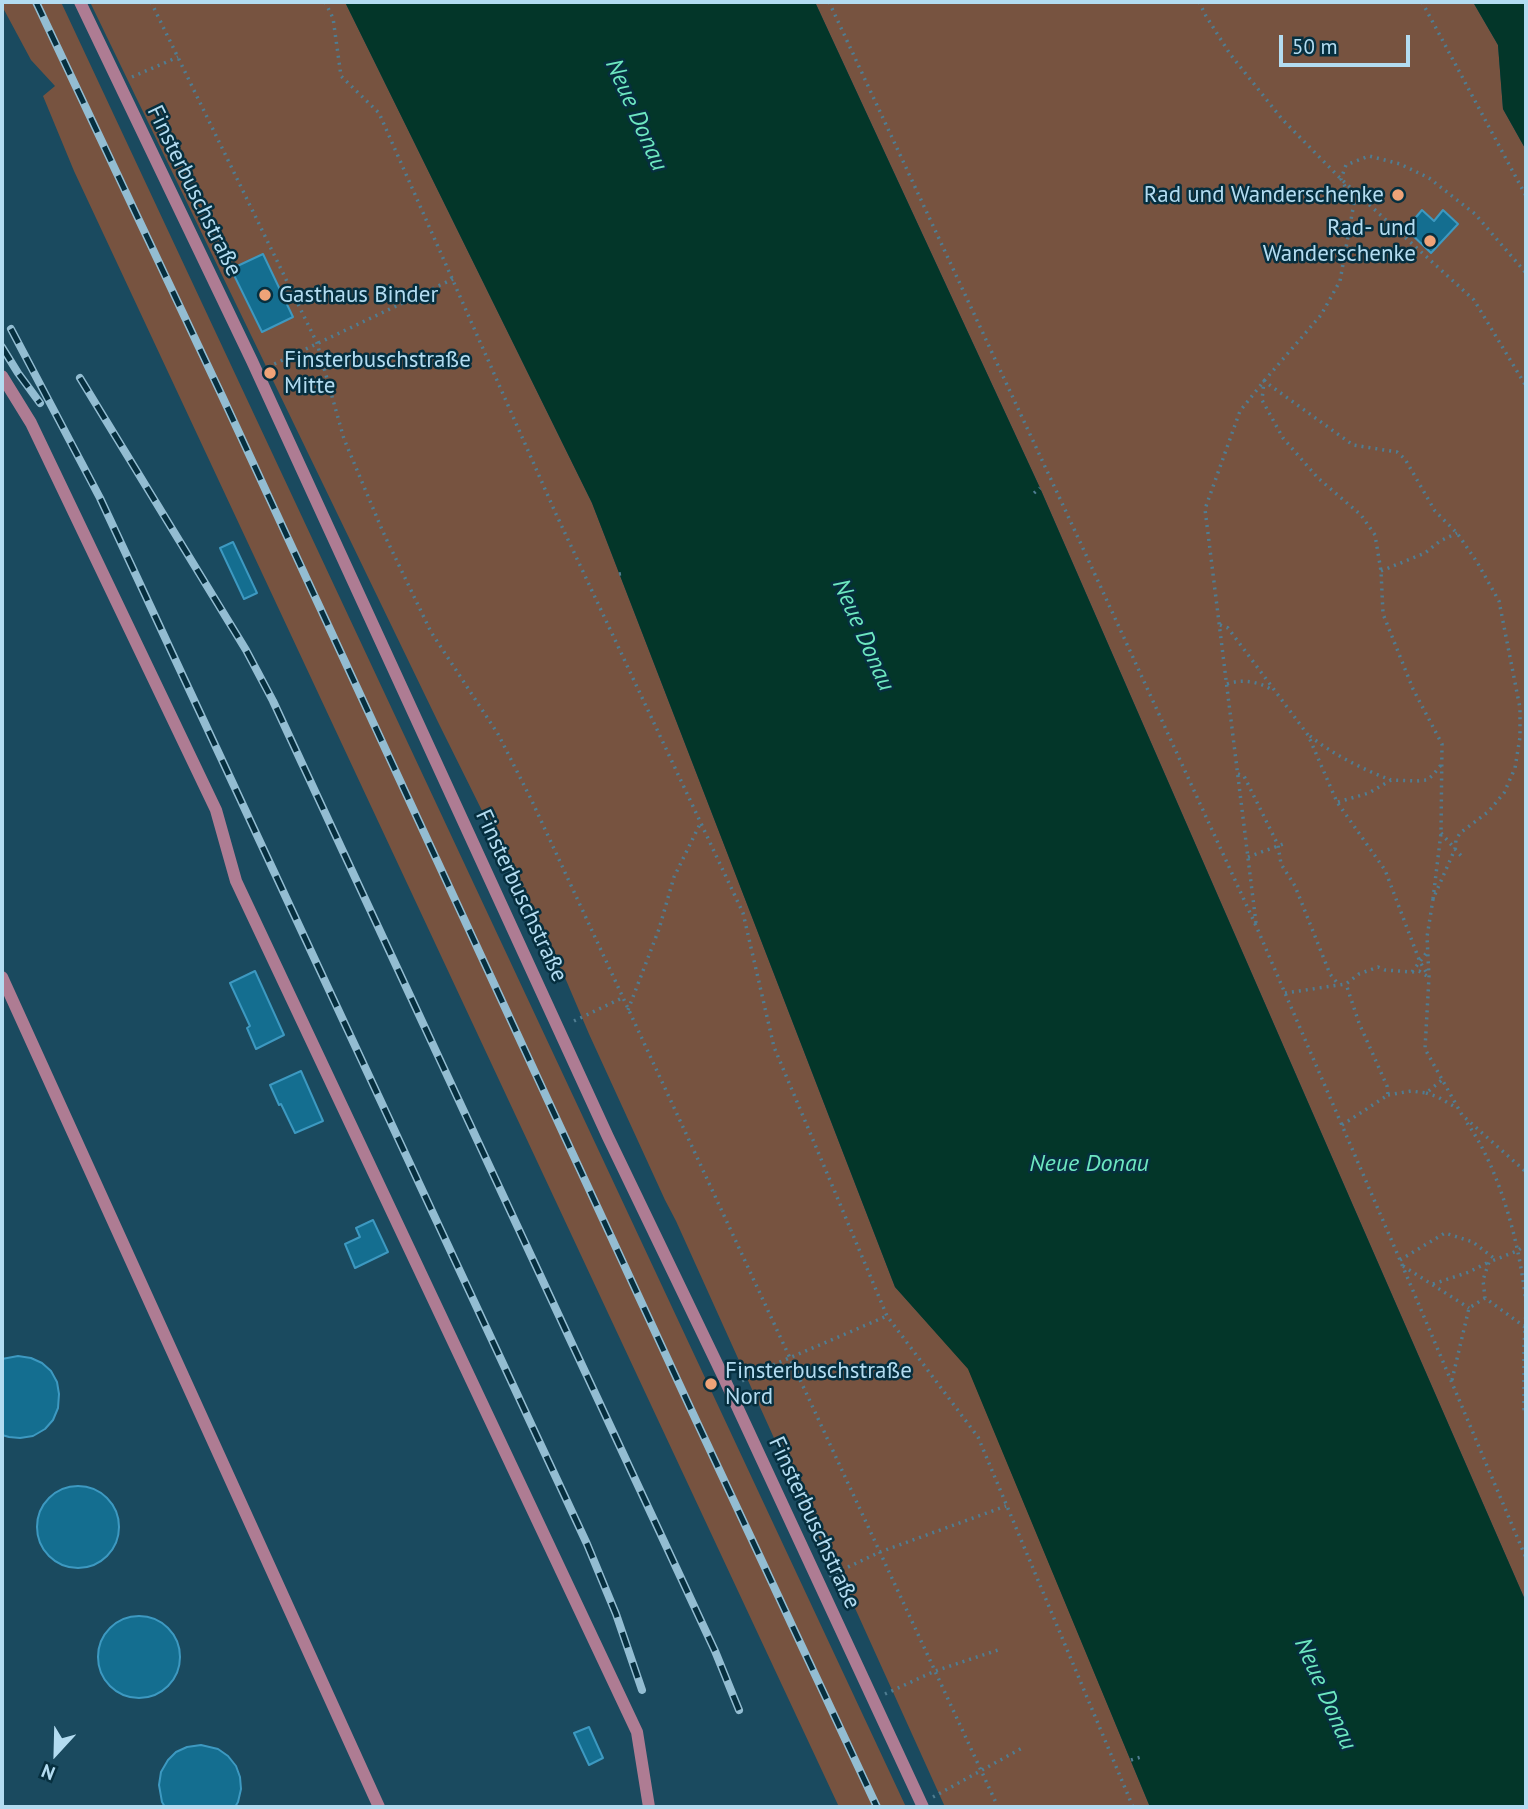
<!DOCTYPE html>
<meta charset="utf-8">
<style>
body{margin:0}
#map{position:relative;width:1528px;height:1809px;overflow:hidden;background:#1a4a5f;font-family:"PT Sans",sans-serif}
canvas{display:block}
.frame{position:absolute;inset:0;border:4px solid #b3dcf1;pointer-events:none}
.north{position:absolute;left:21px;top:1718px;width:70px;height:70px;-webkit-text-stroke:5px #062f3f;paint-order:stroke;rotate:202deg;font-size:19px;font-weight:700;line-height:28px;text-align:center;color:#b3dcf1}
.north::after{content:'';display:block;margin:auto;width:24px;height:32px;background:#b3dcf1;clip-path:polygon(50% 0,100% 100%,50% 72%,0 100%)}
.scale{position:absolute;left:1279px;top:35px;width:131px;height:32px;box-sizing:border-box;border:4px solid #b3dcf1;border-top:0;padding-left:9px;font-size:21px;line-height:24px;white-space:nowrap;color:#b3dcf1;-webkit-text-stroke:5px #062f3f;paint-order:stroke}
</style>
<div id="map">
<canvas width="1528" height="1809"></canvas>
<div class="frame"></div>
<div class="north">N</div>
<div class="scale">50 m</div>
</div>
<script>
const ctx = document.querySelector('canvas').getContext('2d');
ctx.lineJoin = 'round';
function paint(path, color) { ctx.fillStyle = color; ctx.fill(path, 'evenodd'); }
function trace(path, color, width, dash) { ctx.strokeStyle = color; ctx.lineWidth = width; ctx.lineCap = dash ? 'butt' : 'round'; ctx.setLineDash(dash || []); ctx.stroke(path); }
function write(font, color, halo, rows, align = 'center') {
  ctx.font = font + ' "PT Sans",sans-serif'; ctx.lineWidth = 5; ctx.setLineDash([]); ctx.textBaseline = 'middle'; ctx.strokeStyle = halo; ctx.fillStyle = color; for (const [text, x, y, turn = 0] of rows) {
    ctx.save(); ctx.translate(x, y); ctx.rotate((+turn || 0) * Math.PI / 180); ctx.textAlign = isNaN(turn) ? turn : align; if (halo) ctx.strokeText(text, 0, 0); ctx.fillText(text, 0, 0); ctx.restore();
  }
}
paint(new Path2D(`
 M 2,2 L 61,2 L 906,1807 L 839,1807 L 74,171 L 43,96 L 55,86 L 31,60 L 2,6 Z
 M 90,2 L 345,2 L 592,503 L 895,1287 L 968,1368 L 1150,1807 L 945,1807 L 840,1575 L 825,1551 L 676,1221 L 665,1200 L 589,1034 L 566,980 L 438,722 Z
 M 815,2 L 1473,2 L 1498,45 L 1503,109 L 1526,150 L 1526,1602 L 1040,488 Z`), '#775340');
paint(new Path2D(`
 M 345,2 L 815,2 L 1040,488 L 1526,1602 L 1526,1807 L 1150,1807 L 968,1369 L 895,1287 L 592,503 Z
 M 1473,2 L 1526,2 L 1526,150 L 1503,109 L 1498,45 Z`), '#033629');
const building = new Path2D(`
 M 1422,210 L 1434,221 L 1443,210 L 1458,224 L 1431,253 L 1406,229 Z
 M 263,254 L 293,317 L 262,332 L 231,269 Z
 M 233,542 L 257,593 L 244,599 L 220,548 Z
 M 255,971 L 284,1035 L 256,1049 L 247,1028 L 250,1026 L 230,983 Z
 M 301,1071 L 323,1121 L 295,1133 L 281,1104 L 279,1105 L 270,1085 Z
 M 373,1220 L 388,1252 L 355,1268 L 345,1244 L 360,1237 L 356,1228 Z
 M 18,1356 L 31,1358 L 42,1363 L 51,1371 L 57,1382 L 59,1394 L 58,1408 L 53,1420 L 45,1429 L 33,1436 L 20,1438 L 9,1437 L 2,1435 L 2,1359 Z
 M37 1527a41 41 0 1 1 82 0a41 41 0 1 1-82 0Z
 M98 1657a41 41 0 1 1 82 0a41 41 0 1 1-82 0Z
 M 589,1727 L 603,1758 L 589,1765 L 574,1733 Z
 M 201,1745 L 218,1749 L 228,1756 L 236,1766 L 240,1777 L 241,1789 L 238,1802 L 235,1807 L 165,1807 L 162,1802 L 159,1785 L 161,1772 L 168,1760 L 176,1752 L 187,1747 Z`);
paint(building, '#146e90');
trace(building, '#3d99c1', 2);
trace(new Path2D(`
 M 151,2 L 317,343 L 344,439 L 383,532 L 431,632 L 498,734 L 531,799 L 998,1807
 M 325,2 L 333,18 L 341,76 L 379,113 L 556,514 L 743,913 L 774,1047 L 887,1316 L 978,1437 L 1133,1807
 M 829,2 L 1081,544 L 1257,928 L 1400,1260 L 1526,1558
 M 1199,2 L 1206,16 L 1230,54 L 1282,119 L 1341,179 L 1474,300 L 1526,386
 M 1422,2 L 1526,196
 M 132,77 L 178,57
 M 268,367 L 453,279
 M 1034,493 L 1040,488
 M 1381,571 L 1425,553 L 1440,541 L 1457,533
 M 619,574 L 625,573
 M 1220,625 L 1228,628 L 1308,735 L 1337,802 L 1385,870 L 1420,962 L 1428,975
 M 1227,684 C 1242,679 1256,681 1271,689
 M 1310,736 C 1332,754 1364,770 1391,780
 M 1238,774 L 1244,776 L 1278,845 L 1281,864 L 1295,886 L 1330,974 L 1339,985
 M 1338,802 L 1369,793 L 1391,780 L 1417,781 L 1427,780 L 1433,775 L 1441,765
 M 1441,833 L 1463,858
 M 1248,857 L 1286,843
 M 1433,899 L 1441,833 L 1442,744 L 1413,689 L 1383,614 L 1381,571 L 1375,535 L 1361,515 L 1318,478 L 1283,438 L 1262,400 L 1264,381 L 1353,445 L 1397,452 L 1405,459 L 1435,511 L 1457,533 L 1477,562 L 1499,601 L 1520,708 L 1520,737 L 1515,768 L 1504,793 L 1488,812 L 1460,833 L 1456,840 L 1455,849 L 1433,899 L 1427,937 L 1429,977 L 1425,1049 L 1462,1115 L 1526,1172
 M 1256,923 L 1205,509 L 1240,411 L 1264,381 L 1321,315 L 1340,281 L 1354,203 L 1341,179 L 1346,165 L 1369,156 L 1400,164 L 1429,178 L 1475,214 L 1526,273
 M 1412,972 L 1419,971 L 1427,976
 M 1285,993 L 1346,984 L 1359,974 L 1378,967 L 1385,970 L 1412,972 L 1427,952
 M 628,1010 L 659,929 L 674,877 L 700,824
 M 574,1021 L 622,998
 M 1426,1093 L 1438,1097 L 1455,1107
 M 1388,1095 L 1411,1091 L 1426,1093 L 1442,1080
 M 1467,1123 C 1500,1169 1521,1248 1526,1305
 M 1342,1125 L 1388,1095 L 1387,1086 L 1359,1023 L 1346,984
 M 1400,1260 L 1445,1233 L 1473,1242 L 1495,1259
 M 1403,1266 L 1469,1308
 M 1433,1284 L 1469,1272 L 1489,1262
 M 1526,1310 L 1524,1346 L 1524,1409 L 1526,1413
 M 1525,1327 L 1485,1298 L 1483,1280 L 1489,1262 L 1517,1251 L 1526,1245
 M 1452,1380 L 1469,1308 L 1485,1298
 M 742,1381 L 766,1368 L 887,1316
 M 829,1576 L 880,1552 L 1006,1506
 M 885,1694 L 935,1671 L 998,1650
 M 1131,1760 L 1141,1757
 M 933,1797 L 1024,1747`), '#4f7d92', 3.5, [2, 5]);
trace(new Path2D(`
 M 80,2 L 252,361 L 608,1137 L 722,1374 L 923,1807
 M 2,376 L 31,423 L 216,810 L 236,881 L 637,1732 L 649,1807
 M 2,977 L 379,1807`), '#ae7c93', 12);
const rail = new Path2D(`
 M 36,2 L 223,398 L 688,1403 L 877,1807
 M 11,329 L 100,498 L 587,1544 L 616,1614 L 642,1690
 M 2,347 L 18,373 L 40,403
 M 80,378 L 246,650 L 273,701 L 715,1651 L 739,1710`);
trace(rail, '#93bdd2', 8);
trace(rail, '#062f3f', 5, [16]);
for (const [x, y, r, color] of [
 [1398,195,7,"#efa378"],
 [1430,241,7,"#efa378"],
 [265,295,7,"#efa378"],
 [270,373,7,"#efa378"],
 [711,1384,7,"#efa378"]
]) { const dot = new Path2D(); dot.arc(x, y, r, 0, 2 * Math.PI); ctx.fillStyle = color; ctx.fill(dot); trace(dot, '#062f3f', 2.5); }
write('23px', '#b3dcf1', '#062f3f', [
 ["Finsterbuschstraße",194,191,64],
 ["Finsterbuschstraße",521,896,65],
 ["Finsterbuschstraße",814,1523,65]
]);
write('23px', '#b3dcf1', '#062f3f', [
 ["Rad und Wanderschenke",1384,195,"right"],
 ["Rad- und",1416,228,"right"],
 ["Wanderschenke",1416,254,"right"],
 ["Gasthaus Binder",279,295],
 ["Finsterbuschstraße",284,360],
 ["Mitte",284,386],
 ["Finsterbuschstraße",725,1371],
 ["Nord",725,1397]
], 'left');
write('italic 24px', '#6de7c0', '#062f3f', [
 ["Neue Donau",636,115,66],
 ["Neue Donau",863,635,66],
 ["Neue Donau",1089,1164],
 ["Neue Donau",1325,1694,66]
]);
</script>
